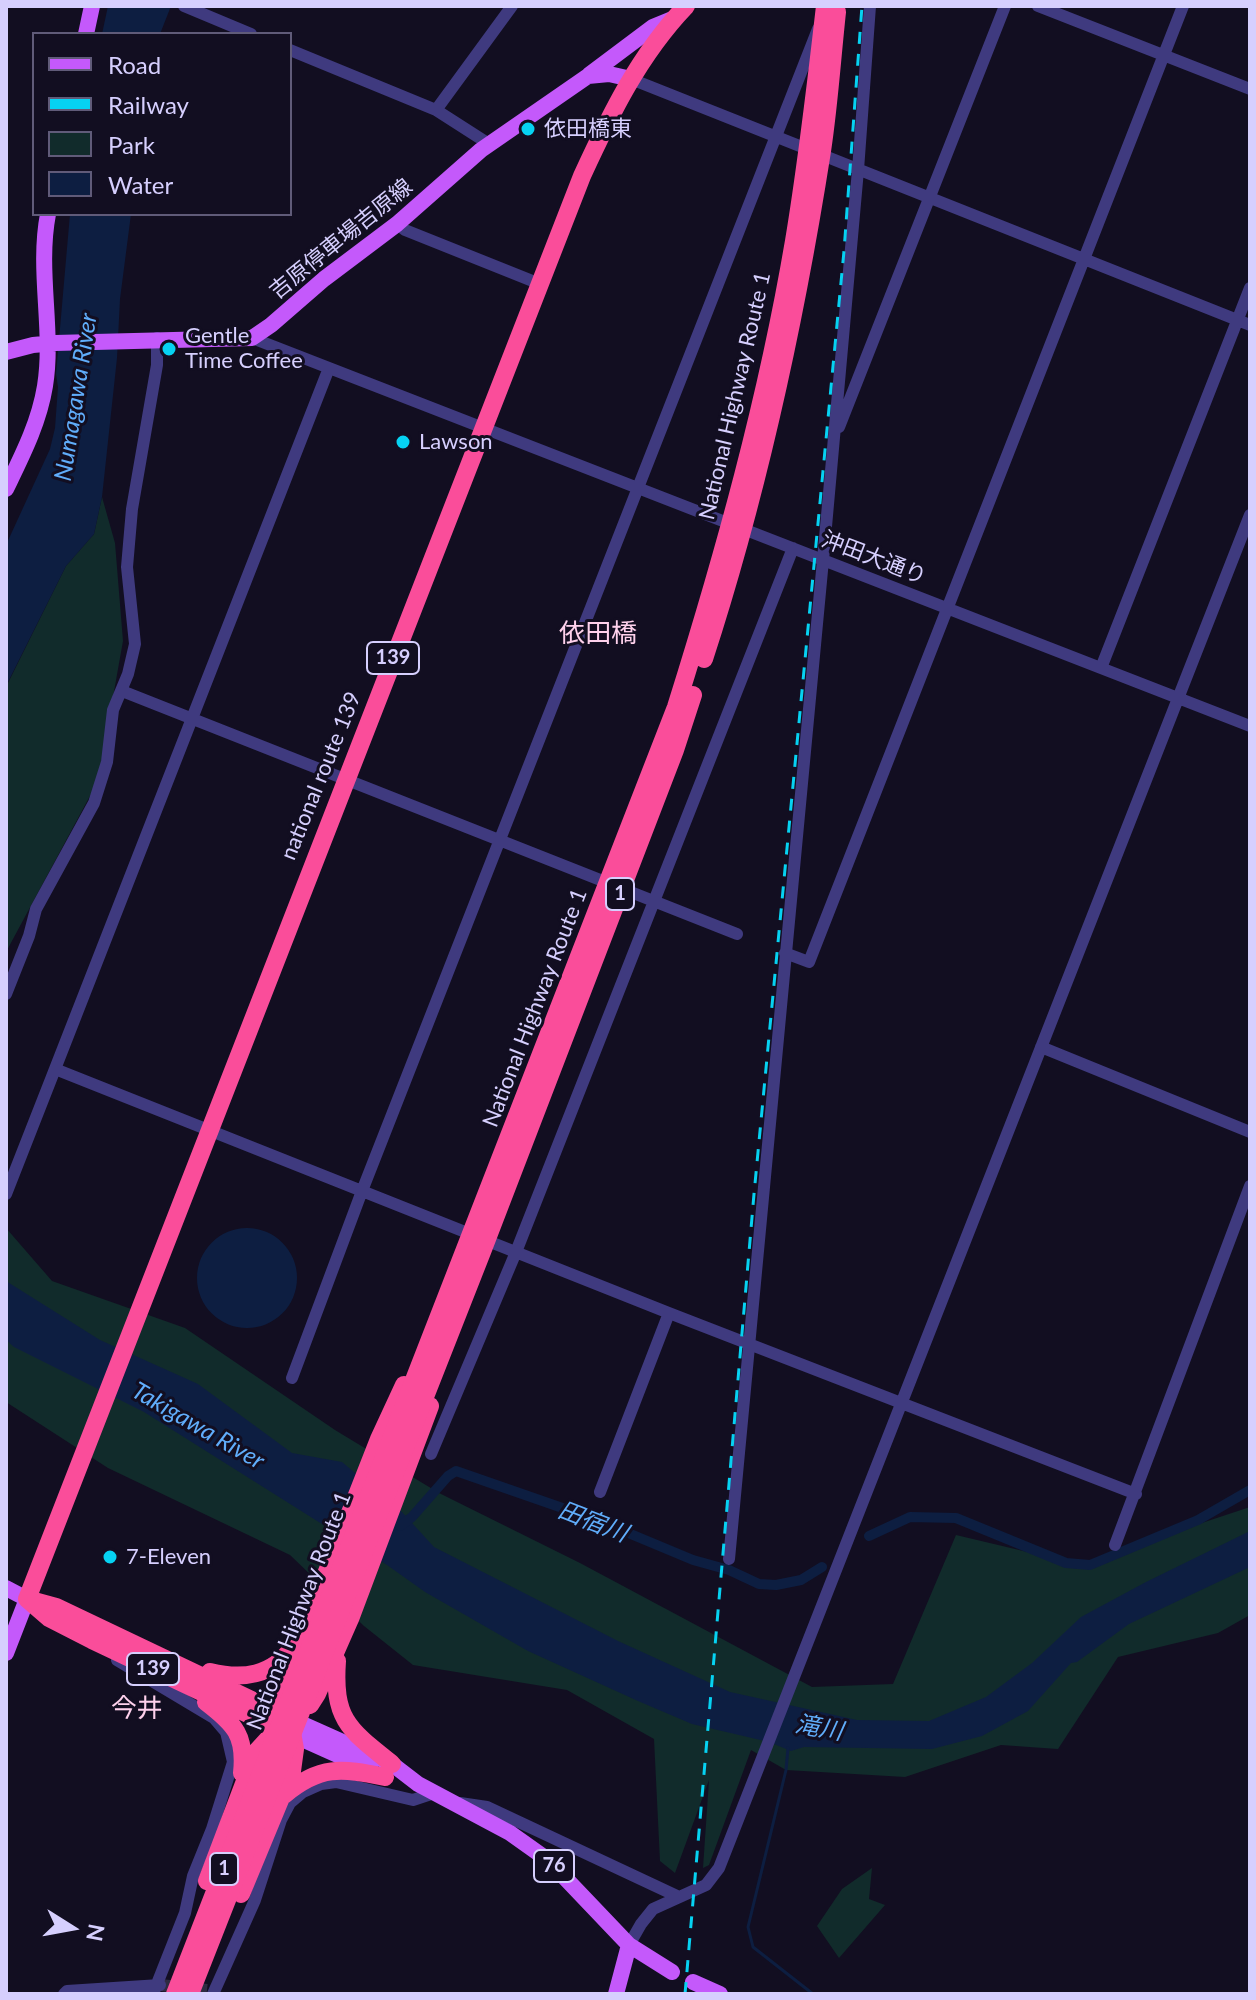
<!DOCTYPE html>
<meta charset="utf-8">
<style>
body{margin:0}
#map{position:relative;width:1256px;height:2000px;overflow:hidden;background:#120e21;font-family:Lato,sans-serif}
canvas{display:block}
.frame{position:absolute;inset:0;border:8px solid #d6cffe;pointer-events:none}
.legend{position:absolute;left:32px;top:32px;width:260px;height:184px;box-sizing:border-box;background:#120e21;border:2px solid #605b79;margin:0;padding:10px 14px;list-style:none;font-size:24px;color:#d6cffe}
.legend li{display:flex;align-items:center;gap:16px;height:40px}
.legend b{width:40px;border:2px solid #605b79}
.north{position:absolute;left:32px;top:1888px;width:80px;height:80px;-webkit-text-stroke:6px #120e21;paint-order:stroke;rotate:101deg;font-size:22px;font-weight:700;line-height:32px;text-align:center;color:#d6cffe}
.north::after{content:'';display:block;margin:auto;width:28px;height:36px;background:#d6cffe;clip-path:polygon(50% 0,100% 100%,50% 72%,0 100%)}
</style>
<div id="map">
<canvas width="1256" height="2000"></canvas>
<div class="frame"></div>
<ul class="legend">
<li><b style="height:10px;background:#c459fb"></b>Road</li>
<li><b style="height:10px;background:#06d2f2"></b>Railway</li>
<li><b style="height:22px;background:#112b2b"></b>Park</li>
<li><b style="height:22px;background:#0d1e41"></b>Water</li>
</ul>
<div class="north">N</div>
</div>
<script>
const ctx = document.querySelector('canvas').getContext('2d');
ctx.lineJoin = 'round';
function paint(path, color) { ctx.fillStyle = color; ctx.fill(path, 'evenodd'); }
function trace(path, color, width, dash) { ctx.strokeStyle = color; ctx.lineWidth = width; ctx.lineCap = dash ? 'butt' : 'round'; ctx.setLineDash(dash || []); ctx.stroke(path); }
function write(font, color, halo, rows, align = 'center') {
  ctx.font = font + ' Lato,"Noto Sans JP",sans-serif'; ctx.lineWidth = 6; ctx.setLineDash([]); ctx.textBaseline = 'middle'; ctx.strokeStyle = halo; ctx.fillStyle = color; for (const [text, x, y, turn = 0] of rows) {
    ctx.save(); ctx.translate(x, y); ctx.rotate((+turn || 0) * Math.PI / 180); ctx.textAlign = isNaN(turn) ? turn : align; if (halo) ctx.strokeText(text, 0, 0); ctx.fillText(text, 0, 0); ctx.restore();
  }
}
paint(new Path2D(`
 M 102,497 L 115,543 L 123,641 L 98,781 L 6,952 L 6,687 L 66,566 L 94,534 Z
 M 6,1228 L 52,1281 L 185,1328 L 335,1430 L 439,1493 L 580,1563 L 812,1687 L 893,1684 L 956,1535 L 1078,1564 L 1250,1507 L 1250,1615 L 1218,1633 L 1118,1657 L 1058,1749 L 1001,1745 L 905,1777 L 786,1770 L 751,1750 L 709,1865 L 703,1868 L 709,1780 L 675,1873 L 660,1861 L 654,1739 L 567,1690 L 413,1665 L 364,1626 L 290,1555 L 108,1468 L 6,1402 Z
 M 872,1868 L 869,1899 L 885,1905 L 839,1958 L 817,1926 L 842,1889 Z`), '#112b2b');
paint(new Path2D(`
 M 108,6 L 171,6 L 160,34 L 102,34 Z
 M 70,214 L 131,214 L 120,299 L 117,358 L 102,497 L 94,534 L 66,566 L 6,686 L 6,545 L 50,449 L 55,428 L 58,387 L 56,374 Z
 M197 1278a50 50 0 1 1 100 0a50 50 0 1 1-100 0Z
 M 6,1281 L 100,1340 L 198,1384 L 292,1453 L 342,1462 L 402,1512 L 434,1547 L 618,1641 L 730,1692 L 857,1720 L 929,1721 L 986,1697 L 1032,1663 L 1081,1617 L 1146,1582 L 1250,1531 L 1250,1567 L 1129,1624 L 1077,1662 L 1071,1663 L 1028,1711 L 982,1736 L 932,1749 L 804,1747 L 791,1751 L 769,1742 L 692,1724 L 638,1701 L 528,1651 L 425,1592 L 387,1565 L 144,1412 L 14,1347 L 6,1340 Z`), '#0d1e41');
trace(new Path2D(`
 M 788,1748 L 786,1770 L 748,1927 L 753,1947 L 813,1994`), '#0d1e41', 3);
trace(new Path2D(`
 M 400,1526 L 412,1517 L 448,1476 L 456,1471 L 597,1520 L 693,1560 L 729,1570 L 759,1584 L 776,1585 L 801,1580 L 822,1567
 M 869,1536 L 910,1517 L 956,1518 L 1066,1563 L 1090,1565 L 1198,1520 L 1250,1490`), '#0d1e41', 10);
trace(new Path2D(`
 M 160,1985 L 207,1990`), '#2f2b42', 12, [12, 6]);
trace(new Path2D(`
 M 184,6 L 251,34
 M 1038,6 L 1250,89
 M 290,50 L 436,110 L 489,144
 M 631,79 L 1250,325
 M 436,110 L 512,6
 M 397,224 L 405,230 L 540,284
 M 252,338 L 1250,726
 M 329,368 L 55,1069 L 669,1313 L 1136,1494
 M 839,427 L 1005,6
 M 1101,668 L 1250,288
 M 122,691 L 737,934
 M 785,953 L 809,962 L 1183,6
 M 6,994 L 29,936 L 36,909 L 94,803 L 107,762 L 113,710 L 128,674 L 135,644 L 127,567 L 132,509 L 157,365 L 157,338
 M 1041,1047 L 1250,1132
 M 6,1194 L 55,1069
 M 292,1378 L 362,1191 L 818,29
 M 431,1454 L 516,1252 L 793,548
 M 600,1492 L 669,1313
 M 1115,1545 L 1250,1186
 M 729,1559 L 823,560 L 858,170 L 870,6
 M 117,1660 L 214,1718 L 226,1732 L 233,1762 L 212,1829 L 193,1876 L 185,1913 L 153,1994
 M 460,1803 L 487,1807 L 679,1897
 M 629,1945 L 641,1924 L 653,1909 L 706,1885 L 719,1868 L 1250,515
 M 64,1994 L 67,1991 L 160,1985
 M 213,1994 L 255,1900 L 281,1820 L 290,1803 L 303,1792 L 321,1784 L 336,1782 L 413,1800 L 434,1793`), '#3f3a7f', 12);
trace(new Path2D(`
 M 86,34 L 92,6
 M 589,75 L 653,27 L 675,18
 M 6,352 L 33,345 L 55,343 L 252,338 L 271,325 L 324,279 L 397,224 L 481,150 L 588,76 L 609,74 L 631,79
 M 6,489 C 22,456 39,423 45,386 C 54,330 37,271 48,214
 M 6,1588 L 27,1599 L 6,1653
 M 289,1718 L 392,1764 L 418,1784 L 510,1833 L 548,1860 L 629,1945 L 616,1994
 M 284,1731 L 371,1770
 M 629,1945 L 672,1972
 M 693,1982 L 720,1994`), '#c459fb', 16);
trace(new Path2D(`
 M 27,1599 L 582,176 C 610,115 639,55 686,6
 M 27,1599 L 49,1618 L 92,1640 L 284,1731
 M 34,1601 L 56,1607 L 289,1718
 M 337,1661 C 333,1719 348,1729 392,1764
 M 210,1672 C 243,1680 272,1676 293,1647
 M 206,1702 C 235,1724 246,1736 242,1773
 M 310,1705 L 317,1694 L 350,1619 L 430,1406
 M 283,1716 L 282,1696 L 286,1676 L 379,1439 L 404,1385
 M 284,1795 C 320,1765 341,1768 385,1777
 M 207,1881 L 256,1752 L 278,1728
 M 241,1894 L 292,1771 L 295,1749 L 292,1733`), '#fa4d9a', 18);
trace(new Path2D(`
 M 685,1994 L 754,1194 L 844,251 L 862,6`), '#06d2f2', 3, [12, 10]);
trace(new Path2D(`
 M 704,659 C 758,493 795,323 822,151 C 829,105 832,58 837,12
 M 175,1994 L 676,707 C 724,554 767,400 794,241 C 807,163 816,85 825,6
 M 190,1994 L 482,1252 L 675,750 L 693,695`), '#fa4d9a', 18);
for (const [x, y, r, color] of [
 [528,129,8,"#06d2f2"],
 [169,349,8,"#06d2f2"],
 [403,442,8,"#06d2f2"],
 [110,1557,8,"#06d2f2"]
]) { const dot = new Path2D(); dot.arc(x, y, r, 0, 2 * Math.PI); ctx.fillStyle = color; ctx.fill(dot); trace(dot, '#120e21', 3); }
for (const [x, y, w] of [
 [393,658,52],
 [620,894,28],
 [153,1669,52],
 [554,1866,40],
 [224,1869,28]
]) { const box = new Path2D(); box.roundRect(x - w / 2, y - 16, w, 32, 6); ctx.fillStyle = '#120e21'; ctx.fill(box); trace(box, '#d6cffe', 2); }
write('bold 20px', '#d6cffe', null, [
 ["139",393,658],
 ["1",620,894],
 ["139",153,1669],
 ["76",554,1866],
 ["1",224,1869]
]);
write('22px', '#d6cffe', '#120e21', [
 ["依田橋東",544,129],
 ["Gentle",185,336],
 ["Time Coffee",185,361],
 ["Lawson",419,442],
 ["7-Eleven",126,1557]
], 'left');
write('22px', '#d6cffe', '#120e21', [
 ["吉原停車場吉原線",341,239,-39],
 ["National Highway Route 1",735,396,-77],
 ["沖田大通り",874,558,21],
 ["national route 139",321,776,-68],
 ["National Highway Route 1",535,1008,-69],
 ["National Highway Route 1",299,1611,-69]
]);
write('italic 24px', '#60adfb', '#120e21', [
 ["Numagawa River",76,397,-81],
 ["Takigawa River",198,1426,30],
 ["田宿川",593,1522,21],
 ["滝川",819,1728,10]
]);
write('26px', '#fed1ec', '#120e21', [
 ["依田橋",598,634],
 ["今井",137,1709]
]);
</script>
